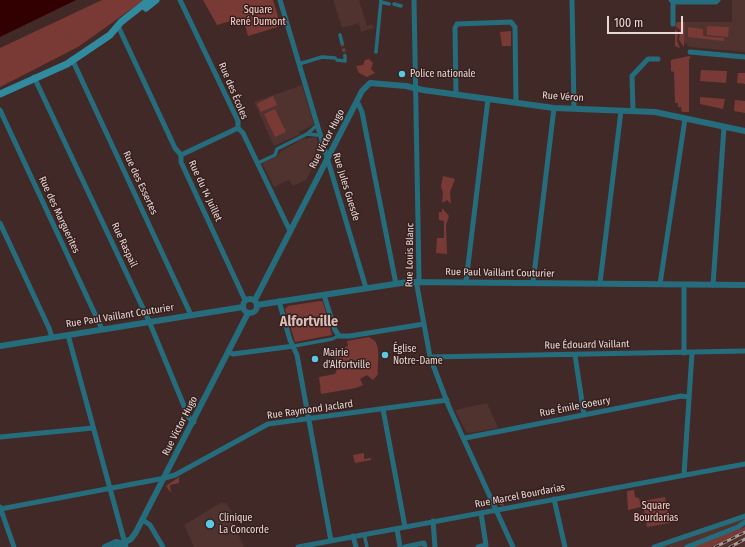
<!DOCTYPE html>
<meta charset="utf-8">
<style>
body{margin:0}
#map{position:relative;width:745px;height:547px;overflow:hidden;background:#412927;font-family:"Fira Sans Condensed",sans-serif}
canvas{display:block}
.scale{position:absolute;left:607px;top:16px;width:76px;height:18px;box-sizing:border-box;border:2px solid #e7d7d5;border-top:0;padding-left:5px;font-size:12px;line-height:14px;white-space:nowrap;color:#e7d7d5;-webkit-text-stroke:3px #36201e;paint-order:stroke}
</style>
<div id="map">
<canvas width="745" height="547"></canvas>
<div class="scale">100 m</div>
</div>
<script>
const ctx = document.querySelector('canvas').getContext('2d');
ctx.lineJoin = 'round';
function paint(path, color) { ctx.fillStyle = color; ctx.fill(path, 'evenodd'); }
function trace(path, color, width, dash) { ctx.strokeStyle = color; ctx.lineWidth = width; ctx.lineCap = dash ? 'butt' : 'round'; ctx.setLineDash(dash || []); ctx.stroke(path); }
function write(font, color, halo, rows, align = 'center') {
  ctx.font = font + ' "Fira Sans Condensed",sans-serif'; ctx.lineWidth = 3; ctx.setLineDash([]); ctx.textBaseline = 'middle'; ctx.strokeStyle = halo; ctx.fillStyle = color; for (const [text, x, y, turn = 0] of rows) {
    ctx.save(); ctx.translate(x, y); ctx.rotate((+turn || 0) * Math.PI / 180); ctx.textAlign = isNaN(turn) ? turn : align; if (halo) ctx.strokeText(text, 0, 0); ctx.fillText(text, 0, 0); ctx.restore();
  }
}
paint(new Path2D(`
 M 333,0 L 359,0 L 367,26 L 372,24 L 374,28 L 361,32 L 359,23 L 342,28 Z
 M 732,0 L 745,0 L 745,52 L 690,47 L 684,42 L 685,22 L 732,22 Z
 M 302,85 L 314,125 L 299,132 L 300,134 L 274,146 L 254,102 Z
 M 316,137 L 321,152 L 306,180 L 293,186 L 290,181 L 288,180 L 274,187 L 262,163 L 278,156 L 280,152 L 302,139 Z
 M 487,403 L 498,428 L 469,433 L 466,432 L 455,410 Z
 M 222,502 L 224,504 L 226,502 L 233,514 L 230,516 L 244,547 L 194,547 L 184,525 Z
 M 745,515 L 745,547 L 663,547 Z`), '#50322f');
paint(new Path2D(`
 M 102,0 L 144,0 L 78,47 L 0,87 L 0,48 Z
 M 203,0 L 273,0 L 281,26 L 248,36 L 244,21 L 237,23 L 234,20 L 217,25 Z
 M 677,22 L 685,22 L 684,47 L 679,40 L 680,30 L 675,26 Z
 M 707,26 L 729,27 L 728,37 L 707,35 Z
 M 688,27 L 703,29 L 703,36 L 724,38 L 724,41 L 688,37 Z
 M 675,29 L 678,32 L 677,41 L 680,48 L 675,46 Z
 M 511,31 L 511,46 L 502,46 L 500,32 Z
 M 689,56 L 691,57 L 689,59 L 689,112 L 682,112 L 681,107 L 678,107 L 678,103 L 675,103 L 674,72 L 671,71 L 671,60 Z
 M 369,59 L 373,63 L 371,69 L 375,73 L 367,77 L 359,73 L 356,66 L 363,65 L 365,60 Z
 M 701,70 L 727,71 L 726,83 L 700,81 Z
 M 738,73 L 745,73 L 745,84 L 737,83 Z
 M 273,96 L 277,105 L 261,112 L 257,104 Z
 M 700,97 L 725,99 L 723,109 L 700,104 Z
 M 735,100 L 745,101 L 745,113 L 734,111 Z
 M 275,109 L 286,132 L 275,137 L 264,114 Z
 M 443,176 L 455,179 L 450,192 L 451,204 L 447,200 L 442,203 L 443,193 L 441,186 Z
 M 442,208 L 449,216 L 446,225 L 447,254 L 436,253 L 437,238 L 444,238 L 444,221 L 439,220 L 439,212 L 442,212 Z
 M 320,301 L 323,302 L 332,335 L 295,342 L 285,309 L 288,306 Z
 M 369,337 C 370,338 372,339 374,340 C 381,347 377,365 378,374 L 373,380 L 367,375 L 360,379 L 363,385 L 356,388 L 321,394 L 320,387 L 321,386 L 320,385 L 319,377 L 335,374 L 337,369 L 334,357 L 346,355 L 345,347 L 348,346 L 347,341 Z
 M 364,453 L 364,459 L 371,458 L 371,460 L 355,463 L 353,455 Z
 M 179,477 L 179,483 L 170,485 L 171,493 L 166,486 Z
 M 634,490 L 635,497 L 639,498 L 641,507 L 628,510 L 627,491 Z
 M 494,495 L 502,500 L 504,506 L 497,504 Z
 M 665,497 L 670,523 L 647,527 L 642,501 Z
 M 745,527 L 745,530 L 711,547 L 693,547 Z`), '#793a36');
paint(new Path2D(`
 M 0,0 L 76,0 L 0,37 Z`), '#330002');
trace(new Path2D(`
 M 342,43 L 345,56`), '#5a4341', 3.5, [3.5, 2]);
trace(new Path2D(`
 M 381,2 L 389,4
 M 394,4 L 401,6
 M 340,35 L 342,43
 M 376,52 L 381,0
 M 337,60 L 345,61 L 345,56
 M 299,64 L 322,57 L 335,58
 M 307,134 L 315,127
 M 260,162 L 275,155 L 277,149 L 307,134 L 317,135
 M 294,346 L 332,339 L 339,336
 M 364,534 L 367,547`), '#256d7d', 3.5);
trace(new Path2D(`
 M 180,0 L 238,121 L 238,128
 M 280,0 L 366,288
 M 414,0 L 419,278 L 417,286 L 430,357 L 449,407 L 513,547
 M 572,0 L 574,108
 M 671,0 L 673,2 L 716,2 L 718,0
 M 673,2 L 673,24
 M 118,26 L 175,148 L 181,155
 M 690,52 L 745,57
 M 72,59 L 191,315
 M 34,77 L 149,321 L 189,418 L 194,422
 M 456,94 L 455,28 L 457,24 L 511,22 L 515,27 L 516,102
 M 357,101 L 362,112 L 396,284
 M 0,110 L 102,329
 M 633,111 L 632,76 L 648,59 L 658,59
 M 238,128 L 243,133 L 290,231
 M 181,155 L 181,162 L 245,300
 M 181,155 L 238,128
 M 0,223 L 49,328 L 52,337
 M 466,282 L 488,99
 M 533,283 L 554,108
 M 600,283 L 621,111
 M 660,284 L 685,119
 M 684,285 L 684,353
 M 713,285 L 724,127
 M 324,295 L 335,330 L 339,336 L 350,336 L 424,324
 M 279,301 L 290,340 L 297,355 L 331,541
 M 68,335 L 126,547
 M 229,352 L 233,354 L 294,346
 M 575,355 L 584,415
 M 430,357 L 745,351
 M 383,409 L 405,527
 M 0,437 L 93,428
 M 465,438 L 681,396 L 689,397
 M 684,475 L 692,353
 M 554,499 L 565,547
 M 0,507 L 14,547
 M 0,509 L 165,478 L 175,475 L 268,424 L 447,400
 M 143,520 L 150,525 L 163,547
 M 433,521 L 435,547
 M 397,529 L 400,547
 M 353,536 L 356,547
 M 298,547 L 745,464
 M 405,547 L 424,543 L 425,547
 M 478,547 L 486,545 L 481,513
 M 654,547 L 745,516
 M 687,547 L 738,527 L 745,522`), '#256d7d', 5);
trace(new Path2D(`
 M243 306a7 7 0 1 1 14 0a7 7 0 1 1-14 0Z
 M 255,300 L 362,91 L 370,83 L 406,86 L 423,90 L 554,108 L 655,112 L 745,131
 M 257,305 L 408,282 L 745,285
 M 0,346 L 243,307
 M 105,547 L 116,542 L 125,544
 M 116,547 L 131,539 L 136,532 L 248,313`), '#256d7d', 6);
trace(new Path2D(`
 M 146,8 L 156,0
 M 0,94 L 67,64 L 110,35 L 121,22 L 149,0`), '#308b9f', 7);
const rail = new Path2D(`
 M 715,547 L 745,532
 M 730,547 L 745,539`);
trace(rail, '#ac9997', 3);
trace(rail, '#36201e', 1.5, [4.5]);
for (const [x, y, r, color] of [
 [402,74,4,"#58c9e3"],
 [385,355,4,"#58c9e3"],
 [315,359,4,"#58c9e3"],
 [210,524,5,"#58c9e3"]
]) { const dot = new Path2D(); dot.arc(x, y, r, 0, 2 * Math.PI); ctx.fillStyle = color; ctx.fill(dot); trace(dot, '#36201e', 1.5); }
write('10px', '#ffd0cb', '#36201e', [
 ["Square",258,10],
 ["René Dumont",258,22],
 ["Square",656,506],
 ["Bourdarias",656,518]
]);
write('10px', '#e7d7d5', '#36201e', [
 ["Police nationale",410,74],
 ["Église",393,349],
 ["Notre-Dame",393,361],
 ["Mairie",323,353],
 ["d'Alfortville",323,365],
 ["Clinique",219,518],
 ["La Concorde",219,530]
], 'left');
write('10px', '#e7d7d5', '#36201e', [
 ["Rue des Écoles",233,91,67],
 ["Rue Véron",563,97,4],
 ["Rue Victor Hugo",327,139,-63],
 ["Rue des Essertes",140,183,65],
 ["Rue Jules Guesde",346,187,73],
 ["Rue du 14 Juillet",205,191,65],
 ["Rue des Marguerites",59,215,65],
 ["Rue Raspail",124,245,65],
 ["Rue Louis Blanc",410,255,-89],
 ["Rue Paul Vaillant Couturier",500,273,1],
 ["Rue Paul Vaillant Couturier",120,316,-9],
 ["Rue Édouard Vaillant",587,345,-1],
 ["Rue Émile Goeury",575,407,-11],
 ["Rue Raymond Jaclard",310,410,-8],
 ["Rue Victor Hugo",180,426,-63],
 ["Rue Marcel Bourdarias",520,496,-11]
]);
write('bold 14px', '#dabcb8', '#36201e', [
 ["Alfortville",309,322]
]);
</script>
